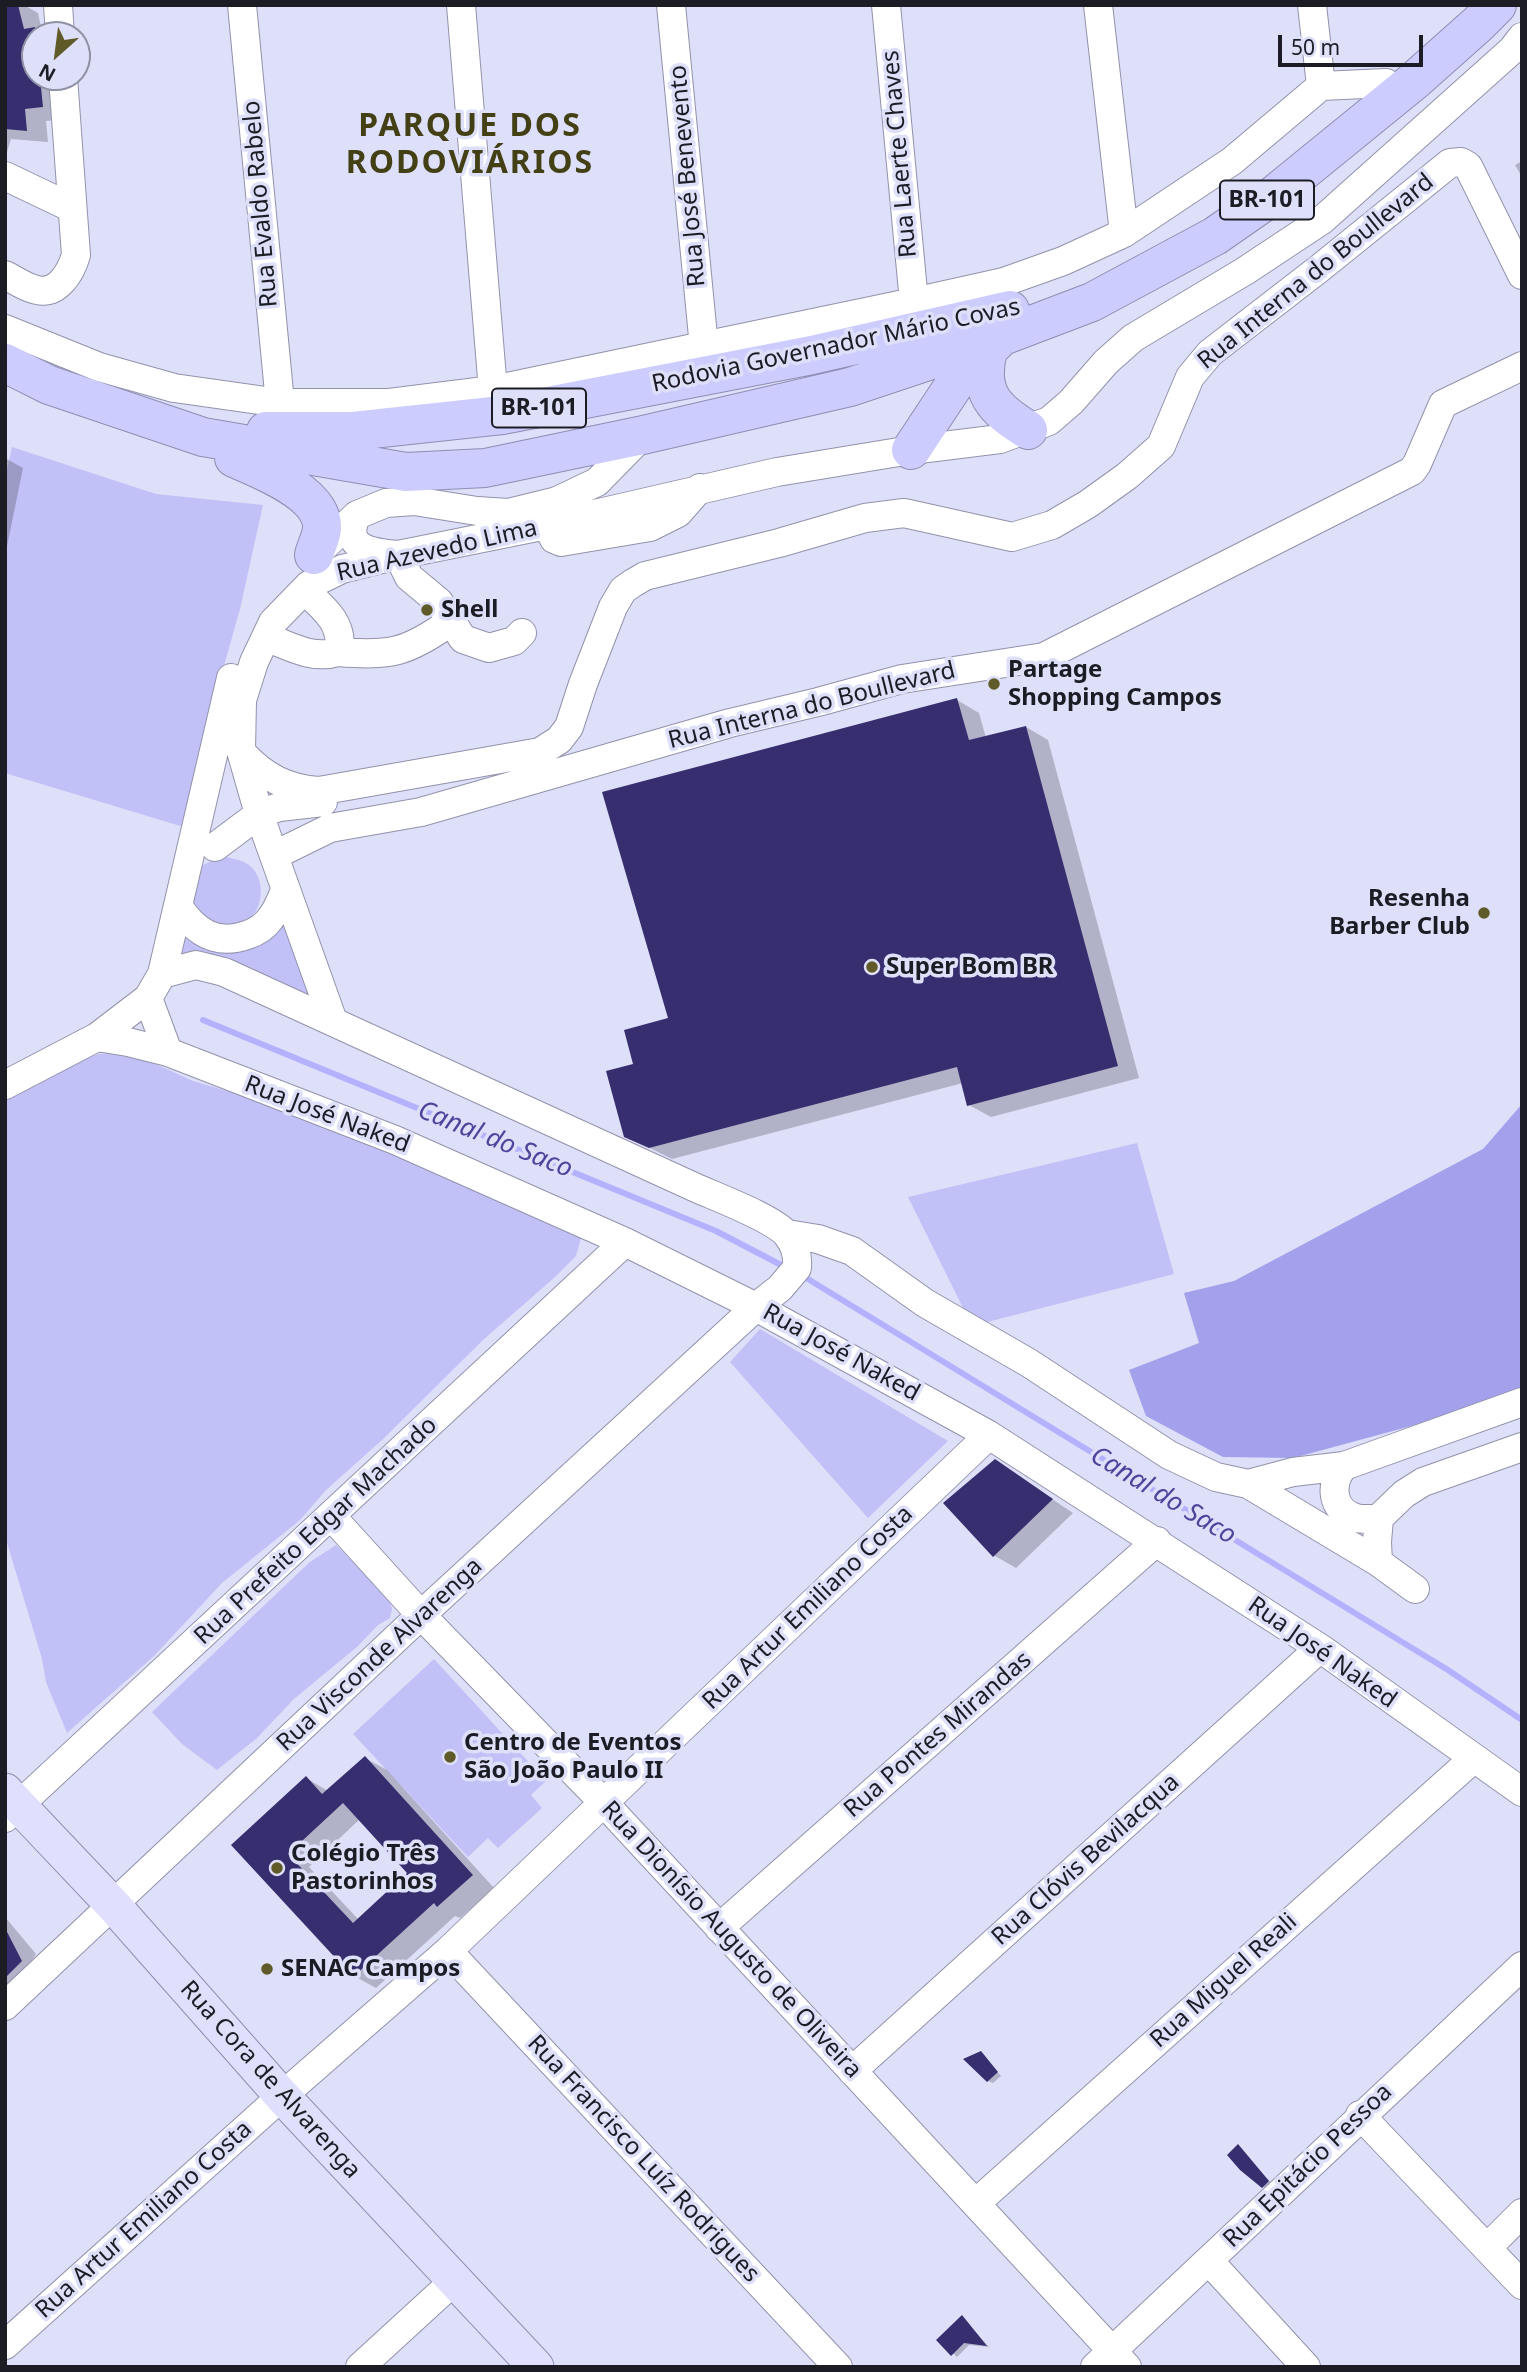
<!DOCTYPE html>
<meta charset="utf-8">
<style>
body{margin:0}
#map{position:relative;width:1527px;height:2372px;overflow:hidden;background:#dedff9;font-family:"Noto Sans",sans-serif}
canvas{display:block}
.frame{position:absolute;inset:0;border:7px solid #1c1c25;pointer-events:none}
.north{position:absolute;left:21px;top:21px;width:70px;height:70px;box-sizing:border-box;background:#dedff9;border:2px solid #9091a4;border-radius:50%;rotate:208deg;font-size:19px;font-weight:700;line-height:28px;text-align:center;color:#1c1c25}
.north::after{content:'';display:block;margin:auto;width:24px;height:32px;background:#5f5a27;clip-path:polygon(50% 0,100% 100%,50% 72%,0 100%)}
.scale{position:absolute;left:1278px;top:35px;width:145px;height:32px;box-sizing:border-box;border:4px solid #1c1c25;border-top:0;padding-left:9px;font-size:21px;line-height:24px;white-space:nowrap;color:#1c1c25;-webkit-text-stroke:5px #dedff9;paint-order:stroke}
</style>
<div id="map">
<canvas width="1527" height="2372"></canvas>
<div class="frame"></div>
<div class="north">N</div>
<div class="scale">50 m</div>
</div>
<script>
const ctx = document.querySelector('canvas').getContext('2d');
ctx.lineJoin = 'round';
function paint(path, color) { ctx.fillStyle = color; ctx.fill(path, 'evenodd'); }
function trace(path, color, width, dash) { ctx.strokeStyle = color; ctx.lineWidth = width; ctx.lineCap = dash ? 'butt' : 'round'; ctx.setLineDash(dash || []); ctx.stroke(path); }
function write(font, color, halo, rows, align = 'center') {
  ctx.font = font + ' "Noto Sans",sans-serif'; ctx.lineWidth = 7; ctx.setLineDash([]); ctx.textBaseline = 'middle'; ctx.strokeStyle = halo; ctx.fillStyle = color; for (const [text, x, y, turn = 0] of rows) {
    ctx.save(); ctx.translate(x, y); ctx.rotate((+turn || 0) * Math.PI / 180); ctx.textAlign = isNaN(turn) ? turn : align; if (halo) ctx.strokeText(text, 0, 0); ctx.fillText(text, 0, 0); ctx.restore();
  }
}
paint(new Path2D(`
 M 12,447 L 156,494 L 263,505 L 240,609 L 207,726 L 187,828 L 5,773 L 5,479 Z
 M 222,856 C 229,858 237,859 244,862 C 269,874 265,916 240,925 C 233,928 224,928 217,929 L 190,904 L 199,867 Z
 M 287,914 L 319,1002 L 173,956 L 181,928 L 196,942 Z
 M 116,1053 L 138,1056 L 193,1081 L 251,1098 L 447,1173 L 581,1238 L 576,1256 L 555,1277 L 483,1340 L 382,1440 L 326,1490 L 300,1520 L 222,1583 L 154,1656 L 67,1733 L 46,1682 L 42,1659 L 5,1536 L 5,1100 L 85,1059 L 99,1054 Z
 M 1137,1143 L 1174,1274 L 972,1326 L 908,1197 Z
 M 760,1329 L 948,1441 L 868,1518 L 730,1362 Z
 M 336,1545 L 389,1598 L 392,1609 L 390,1618 L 378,1625 L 358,1646 L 294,1699 L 257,1738 L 217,1770 L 182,1744 L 152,1712 L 294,1577 L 310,1562 Z
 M 434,1659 L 546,1781 L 531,1795 L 542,1808 L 498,1848 L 488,1838 L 468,1857 L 353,1734 Z`), '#c1c1f7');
paint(new Path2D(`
 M 1522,1104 L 1522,1396 L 1293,1458 L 1223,1457 L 1146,1416 L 1129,1370 L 1199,1343 L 1184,1293 L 1234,1281 L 1483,1149 Z`), '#a3a1ec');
paint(new Path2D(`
 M 5,5 L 24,5 L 38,13 L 41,27 L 56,35 L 35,35 L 35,77 L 63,77 L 64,119 L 46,121 L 48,142 L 11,139 L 6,155 Z
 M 1522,161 L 1522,177 L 1515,165 Z
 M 5,458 L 23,468 L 5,556 Z
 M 957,700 L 979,713 L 986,738 L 1026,727 L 1048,740 L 1139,1078 L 991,1117 L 969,1105 L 963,1083 L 672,1159 L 626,1136 L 636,1066 L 670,1019 Z
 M 995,1461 L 1073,1513 L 1016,1568 L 995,1556 L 946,1503 Z
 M 365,1758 L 387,1770 L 494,1888 L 460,1918 L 455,1916 L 376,1988 L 354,1976 L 233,1845 L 306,1778 L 328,1791 ZM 360,1819 L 409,1873 L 359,1920 L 309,1867 Z
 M 5,1917 L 36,1954 L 5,2002 Z
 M 981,2053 L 1001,2076 L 993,2083 L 988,2081 Z
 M 1238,2147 L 1272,2184 L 1267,2189 L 1263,2186 Z
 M 962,2317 L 989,2347 L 969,2345 L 957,2357 L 939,2340 Z`), '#0003');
trace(new Path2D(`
 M 203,1020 L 716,1231 L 783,1266
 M 803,1276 L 1448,1670 L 1522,1720`), '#b4b2ff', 6);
paint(new Path2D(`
 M 5,5 L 18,5 L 24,29 L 35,27 L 35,77 L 40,77 L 43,107 L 25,109 L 27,131 L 5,129 Z
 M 957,698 L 969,740 L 1026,726 L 1118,1066 L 967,1106 L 957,1067 L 649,1148 L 624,1137 L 606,1071 L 633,1064 L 624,1030 L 668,1018 L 602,792 Z
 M 995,1459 L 1053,1499 L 993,1557 L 943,1503 Z
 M 365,1756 L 473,1875 L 437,1907 L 434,1903 L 353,1977 L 231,1845 L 306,1776 L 322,1794 ZM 343,1803 L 407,1873 L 353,1923 L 288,1854 Z
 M 5,1928 L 22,1961 L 5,1978 Z
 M 981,2051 L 998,2072 L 987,2082 L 963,2059 Z
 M 1238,2144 L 1269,2181 L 1262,2188 L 1240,2170 L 1227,2155 Z
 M 962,2315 L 987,2346 L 964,2343 L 951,2356 L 936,2340 Z`), '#362e6e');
const minor = new Path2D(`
 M 58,5 L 60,35
 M 242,5 L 280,403
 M 461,5 L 493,390
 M 671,5 L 704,347
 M 886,5 L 914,302
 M 1098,5 L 1124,233
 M 1312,5 L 1321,86
 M 5,176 L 72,208
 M 5,275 C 15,280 26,288 37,290 C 58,295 71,272 76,255 L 63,77
 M 5,329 L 99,367 L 174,388 L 280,403 L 389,403 L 493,390 L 914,302 L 1004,282 L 1063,261 L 1124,233 L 1232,161 L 1321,86 L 1386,83
 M 357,515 C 340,549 373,553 398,555 L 409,577 L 439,602 L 463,639 L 489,648 L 514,641 L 522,633
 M 547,525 L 554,539 L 561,542 L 650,527 L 678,513 L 700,488
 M 313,557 L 357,515 L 386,503 L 414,501 L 477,511 L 508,513 L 557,501 L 597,482 L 643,435
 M 266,637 C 289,646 313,660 338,652 C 346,625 322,606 304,590
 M 338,652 C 390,656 407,653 450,622
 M 242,753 C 264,777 287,789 319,791 L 540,752 L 559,740 L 569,727 L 583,684 L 613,607 L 623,590 L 633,583 L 645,576 L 779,543 L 865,518 L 904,513 L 1012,537 L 1052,525 L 1088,504 L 1127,476 L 1161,446 L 1190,377 L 1210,353 L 1320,268 L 1450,163 L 1461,162 L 1468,166 L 1522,275
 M 215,847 L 259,814 L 279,807 L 323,802
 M 275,855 L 330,828 L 421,812 L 730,723 L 818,702 L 902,679 L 1044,657 L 1412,471 L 1417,464 L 1443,404 L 1522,366
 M 178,906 C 195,932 216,946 247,935 C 256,932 265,926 270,919 C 277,911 281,900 285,890
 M 148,998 L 168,1052
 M 333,1021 L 259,814 L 241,751 L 242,700 L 254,662 L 273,622 L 309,585 L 342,569 L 398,555 L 547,525 L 777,472 L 911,450 L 1000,439 L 1049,421 L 1071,402 L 1106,362 L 1133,338 L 1245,271 L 1322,220 L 1512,50 L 1522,37
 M 97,1037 L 128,1042 L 168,1052 L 395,1140 L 625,1242 L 756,1307 L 989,1435 L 1320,1648 L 1522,1792
 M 5,1085 L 97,1037 L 148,998 L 162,974 L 231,678
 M 787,1234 L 818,1239 L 852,1251 L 925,1303 L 1029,1363 L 1169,1455 L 1216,1477 L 1248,1484 L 1378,1562 L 1415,1589
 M 1344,1466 C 1329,1483 1331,1511 1356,1518 C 1364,1520 1372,1519 1379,1518
 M 1248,1484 L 1293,1472 L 1344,1466 L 1522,1402
 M 332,1517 L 421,1615 L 604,1803 L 1127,2367
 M 1378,1562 L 1377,1542 L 1379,1518 L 1404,1494 L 1423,1482 L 1522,1447
 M 5,1818 L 625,1242
 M 719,1928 L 1157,1541
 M 448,1951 L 838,2367
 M 5,2006 L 421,1615 L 756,1307 L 780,1288 L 797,1268 C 798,1256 795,1245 788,1236 C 776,1219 716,1197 694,1187 L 224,972 L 196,965 L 162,974
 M 852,2071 L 1320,1648
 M 1360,2115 L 1522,2285
 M 976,2203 L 1473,1759
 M 1487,2248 L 1522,2213
 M 1209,2261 L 1306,2367
 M 5,2345 L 282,2096 L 448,1951 L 989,1435
 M 360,2367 L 455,2280
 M 1095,2367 L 1522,1966`);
const major = new Path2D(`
 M 5,1791 L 114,1906 L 282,2096 L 536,2367`);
const highway = new Path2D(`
 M 988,351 C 977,393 995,410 1028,430
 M 5,363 L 49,385 L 203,437 L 406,472 L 485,468 L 643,435 L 850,387 L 1000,337 L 1092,302 L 1215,236 L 1274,195 L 1414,81 L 1478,24 L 1497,5
 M 266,431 L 353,431 L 502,415 L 812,355 L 1010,310
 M 911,450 L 960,376 L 996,342
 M 234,458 C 261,470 324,493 322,529 C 321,538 316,547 314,555`);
trace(minor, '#9292ab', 30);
trace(major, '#8e8eb2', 37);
trace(highway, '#8e8eb2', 40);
trace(minor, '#fff', 28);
trace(major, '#e0e0fe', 35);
trace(highway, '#ccccfe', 38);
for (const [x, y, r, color] of [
 [427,610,7,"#5f5a27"],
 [994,684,7,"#5f5a27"],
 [1484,913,7,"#5f5a27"],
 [872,967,7,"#5f5a27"],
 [450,1757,7,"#5f5a27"],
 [277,1868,7,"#5f5a27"],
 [267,1969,7,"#5f5a27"]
]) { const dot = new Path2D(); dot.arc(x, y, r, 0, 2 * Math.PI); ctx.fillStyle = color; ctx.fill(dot); trace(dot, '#dedff9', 2.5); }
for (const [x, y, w] of [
 [1267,200,94],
 [539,408,94]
]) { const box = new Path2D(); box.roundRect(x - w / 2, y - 19.5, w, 39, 5); ctx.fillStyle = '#dedff9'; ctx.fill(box); trace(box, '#1c1c25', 2); }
write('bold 23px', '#1c1c25', null, [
 ["BR-101",1267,200],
 ["BR-101",539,408]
]);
write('24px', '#1c1c25', '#dedff9', [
 ["Rua Laerte Chaves",900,154,-95],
 ["Rua José Benevento",688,176,-95],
 ["Rua Evaldo Rabelo",261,204,-95],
 ["Rua Interna do Boullevard",1316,272,-39],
 ["Rodovia Governador Mário Covas",836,346,-12],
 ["Rua Azevedo Lima",437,551,-13],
 ["Rua Interna do Boullevard",812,706,-14],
 ["Rua José Naked",327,1115,21],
 ["Rua José Naked",841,1353,29],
 ["Rua Prefeito Edgar Machado",316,1531,-43],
 ["Rua Artur Emiliano Costa",808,1608,-44],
 ["Rua José Naked",1322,1653,35],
 ["Rua Visconde Alvarenga",380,1655,-43],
 ["Rua Pontes Mirandas",938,1735,-41],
 ["Rua Clóvis Bevilacqua",1086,1860,-42],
 ["Rua Dionísio Augusto de Oliveira",731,1940,47],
 ["Rua Miguel Reali",1224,1981,-42],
 ["Rua Cora de Alvarenga",270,2080,48],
 ["Rua Francisco Luíz Rodrigues",643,2159,47],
 ["Rua Epitácio Pessoa",1308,2166,-44],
 ["Rua Artur Emiliano Costa",144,2220,-42]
]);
write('bold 24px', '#1c1c25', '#dedff9', [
 ["Shell",441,610],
 ["Partage",1008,670],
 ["Shopping Campos",1008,698],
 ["Resenha",1470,899,"right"],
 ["Barber Club",1470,927,"right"],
 ["Super Bom BR",886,967],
 ["Centro de Eventos",464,1743],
 ["São João Paulo II",464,1771],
 ["Colégio Três",291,1854],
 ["Pastorinhos",291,1882],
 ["SENAC Campos",281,1969]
], 'left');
write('italic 26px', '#4f449c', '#dedff9', [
 ["Canal do Saco",495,1140,22],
 ["Canal do Saco",1163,1496,31]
]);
ctx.letterSpacing = '2px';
write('bold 32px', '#434016', '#dedff9', [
 ["PARQUE DOS",470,127],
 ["RODOVIÁRIOS",470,164]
]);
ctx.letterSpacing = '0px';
</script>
